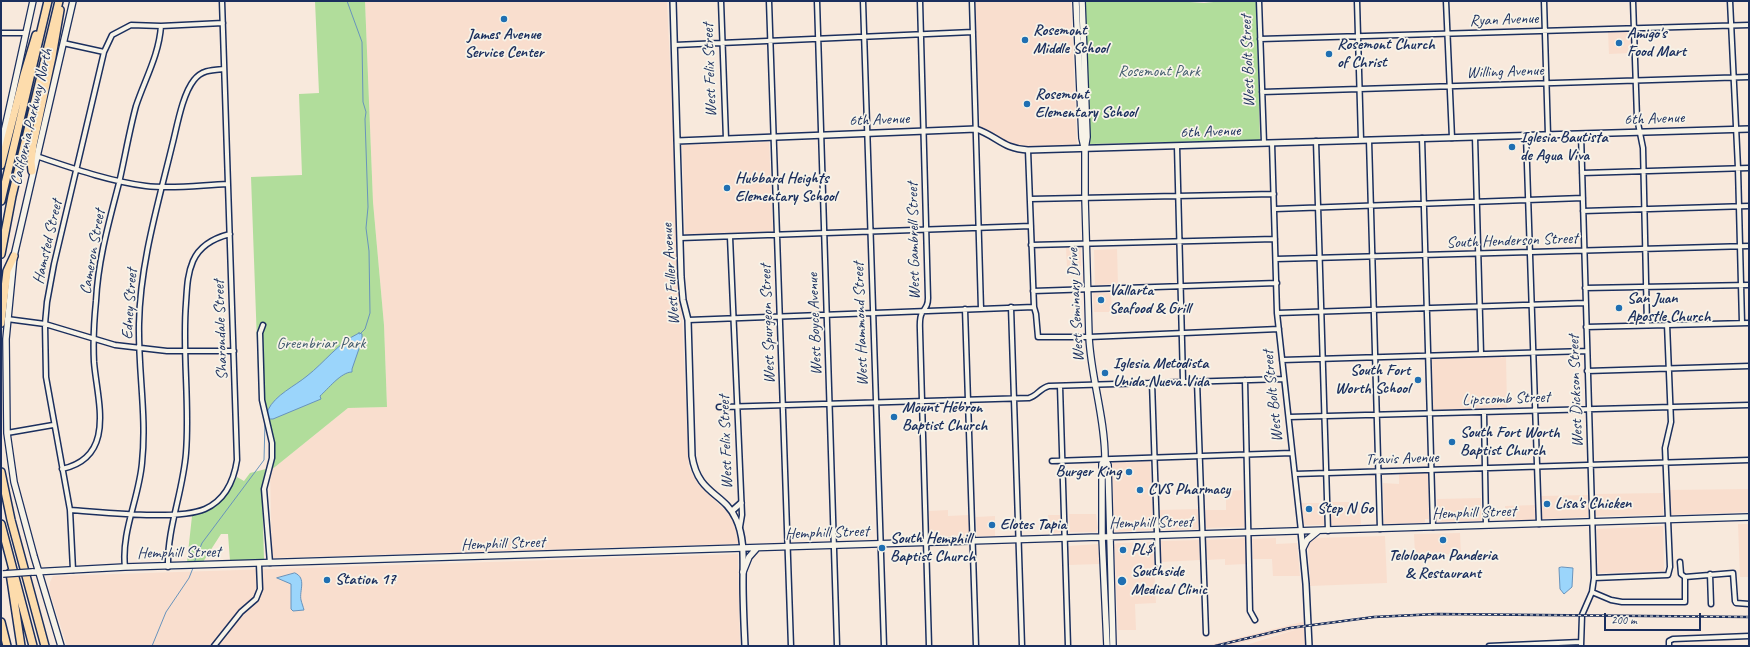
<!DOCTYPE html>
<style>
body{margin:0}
#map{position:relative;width:1750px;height:647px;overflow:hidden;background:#f8e9dc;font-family:Caveat,sans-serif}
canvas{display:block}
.frame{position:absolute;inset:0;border:2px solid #1b2f5e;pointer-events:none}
.scale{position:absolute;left:1604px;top:613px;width:97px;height:18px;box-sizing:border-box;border:2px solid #1b2f5e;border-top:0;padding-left:5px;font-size:12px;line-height:14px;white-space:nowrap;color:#1b2f5e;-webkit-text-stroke:3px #f7f3e8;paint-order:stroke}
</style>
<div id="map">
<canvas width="1750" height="647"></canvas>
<div class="frame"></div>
<div class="scale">200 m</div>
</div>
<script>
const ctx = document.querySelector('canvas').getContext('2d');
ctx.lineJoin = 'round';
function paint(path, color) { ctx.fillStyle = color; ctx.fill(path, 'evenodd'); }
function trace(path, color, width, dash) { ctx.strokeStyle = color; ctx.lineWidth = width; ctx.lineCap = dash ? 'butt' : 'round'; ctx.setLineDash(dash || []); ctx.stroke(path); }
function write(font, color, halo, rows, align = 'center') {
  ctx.font = font + ' Caveat,sans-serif'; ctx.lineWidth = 3.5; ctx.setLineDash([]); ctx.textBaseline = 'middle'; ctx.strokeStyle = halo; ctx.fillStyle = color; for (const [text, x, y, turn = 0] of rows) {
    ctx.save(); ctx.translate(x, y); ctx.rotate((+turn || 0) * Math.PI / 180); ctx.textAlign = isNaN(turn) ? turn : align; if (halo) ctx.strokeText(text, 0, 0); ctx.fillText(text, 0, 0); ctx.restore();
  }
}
paint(new Path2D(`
 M 365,1 L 667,1 L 689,467 L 698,484 L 731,516 L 738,537 L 738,544 L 272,558 L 270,471 L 348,408 L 387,407 L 384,325 L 373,202 Z
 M 975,1 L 1071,1 L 1077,145 L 1025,147 L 1013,146 L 980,127 Z
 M 1631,31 L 1631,53 L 1609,54 L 1608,32 Z
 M 769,142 L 773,231 L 685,235 L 682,145 Z
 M 1066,248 L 1081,248 L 1081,266 L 1067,267 Z
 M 1117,249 L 1118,284 L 1095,285 L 1094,250 Z
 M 1093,293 L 1111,293 L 1112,312 L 1094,312 Z
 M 1506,357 L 1507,408 L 1433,410 L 1432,359 Z
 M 1150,461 L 1153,530 L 1116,532 L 1114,530 L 1112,463 L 1113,462 Z
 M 1399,473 L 1428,473 L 1429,519 L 1425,519 L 1425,523 L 1384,524 L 1383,483 L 1399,484 Z
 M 1749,489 L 1749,512 L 1672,515 L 1670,513 L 1669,490 Z
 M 1244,490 L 1245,527 L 1204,528 L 1204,510 L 1226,510 L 1226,491 Z
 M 1663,493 L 1663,515 L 1596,516 L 1594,514 L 1593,494 Z
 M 1589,495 L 1588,517 L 1541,519 L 1540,496 Z
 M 1481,498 L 1481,521 L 1438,522 L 1437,499 Z
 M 1329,502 L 1360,502 L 1361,525 L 1330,525 Z
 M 1301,503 L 1323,503 L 1324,525 L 1304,525 Z
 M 1536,505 L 1537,517 L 1535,520 L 1505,521 L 1505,506 Z
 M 1199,509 L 1198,529 L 1160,530 L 1159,510 Z
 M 948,510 L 948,516 L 969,515 L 970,536 L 929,537 L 929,511 Z
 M 1069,514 L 1096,514 L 1098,528 L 1096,532 L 1070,532 Z
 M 1048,515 L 1060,515 L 1061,532 L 1049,534 Z
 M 995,516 L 995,536 L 977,536 L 976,517 Z
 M 1738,524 L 1749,524 L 1749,577 L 1740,577 Z
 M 1663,526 L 1664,571 L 1598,573 L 1597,529 Z
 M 1460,533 L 1461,554 L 1415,555 L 1414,534 Z
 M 1385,536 L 1387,583 L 1310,586 L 1308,543 L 1312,538 Z
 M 1245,538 L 1246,564 L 1225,565 L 1225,559 L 1206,560 L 1205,540 Z
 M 1276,538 L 1276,544 L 1297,543 L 1300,576 L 1273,576 L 1272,559 L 1253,559 L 1252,539 Z
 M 1199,540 L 1200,560 L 1161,562 L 1160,541 Z
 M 1153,542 L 1156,603 L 1135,604 L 1136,630 L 1118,630 L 1114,545 L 1117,543 Z
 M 1098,544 L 1100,564 L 1068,565 L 1068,546 Z
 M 738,554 L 740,646 L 67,646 L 49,590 L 50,582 L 53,576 Z
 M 1302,622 L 1305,623 L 1306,646 L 1243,646 L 1298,629 L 1227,646 L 1205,646 Z`), '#f9dece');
paint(new Path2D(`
 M 315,1 L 365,1 L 373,202 L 384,325 L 387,407 L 348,408 L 270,471 L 274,447 L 273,434 L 259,398 L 251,177 L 302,175 L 299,94 L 319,93 Z
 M 1084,1 L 1176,1 L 1204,3 L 1223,1 L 1256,1 L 1260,140 L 1090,144 Z
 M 266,469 L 262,488 L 264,559 L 230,561 L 228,534 L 221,534 L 203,562 L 187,562 L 192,516 C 216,509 226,499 237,477 L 244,481 L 250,473 Z`), '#b1dd9b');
const water = new Path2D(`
 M 359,333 L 362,334 L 362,340 L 352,369 L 352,372 C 341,372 328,389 320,396 L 321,399 L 273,419 L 269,419 C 268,416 267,414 268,410 C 275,395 295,386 307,376 C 325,362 338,343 359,333 Z
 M 1562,567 L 1573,568 L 1572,587 L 1564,594 L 1560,589 L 1559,568 Z
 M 295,573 C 307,578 299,591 301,600 C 302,604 303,606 304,610 L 293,611 L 291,609 L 291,584 L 277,578 Z`);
paint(water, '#9bd5fb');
trace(water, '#6893bc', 1);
trace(new Path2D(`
 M 347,1 L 362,42 L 363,102 L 366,112 L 365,119 L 368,207 L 366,228 L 369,251 L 370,313 L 365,329 L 360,334
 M 194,563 L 202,543 L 264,460 L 265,422
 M 152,646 L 166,612 L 189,578 L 193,568`), '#6893bc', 1);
const minor = new Path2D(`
 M 721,1 L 726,139
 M 769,1 L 791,646
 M 817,1 L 837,646
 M 863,1 L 884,646
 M 920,1 L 928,298 C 928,305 926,307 922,313 C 919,318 920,325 920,331 L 929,646
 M 972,1 L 981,309
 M 1259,1 L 1264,143
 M 1357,1 L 1361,140
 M 1446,1 L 1452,138
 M 1544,1 L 1548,135
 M 1633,1 L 1637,118 L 1643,148 L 1647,325
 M 1730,1 L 1738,168 L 1742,323
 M 1,33 L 26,33
 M 1260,39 L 1749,25
 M 63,43 L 104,52
 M 675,45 L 973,32
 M 1262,92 L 1749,77
 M 1526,135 L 1539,524
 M 1475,137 L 1481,354
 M 1422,138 L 1433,527
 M 1369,140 L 1380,529
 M 1316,141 L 1328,531
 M 1272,143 L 1277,313 L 1301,531
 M 1177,146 L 1183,381
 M 1028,150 L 1034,307 L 1036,314 L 1038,337 L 1089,337 L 1279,329
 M 36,156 C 72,168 108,181 146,186 C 173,189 201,185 228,184
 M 1582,173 L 1749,168
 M 1030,199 L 1274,194
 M 1275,209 L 1583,198
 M 1583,211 L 1749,206
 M 730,237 L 742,515 L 740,527
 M 680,238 L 1031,226
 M 1031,245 L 1275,239
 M 1276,259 L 1749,246
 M 1585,288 L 1749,285
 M 1033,291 L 1277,283
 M 1011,307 L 1022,646
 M 965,309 L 976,646
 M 1277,313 L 1585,303
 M 7,319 L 45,324 L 115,345 L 167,351 L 234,351
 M 688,320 L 1034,307
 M 263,325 L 260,333 L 262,400 L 272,443 L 272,458 L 264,489 L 270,563
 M 1586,327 L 1749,323
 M 1282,360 L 1587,351
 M 1587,371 L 1749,366
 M 1245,380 L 1250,611 L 1255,620
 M 1197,381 L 1206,633
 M 1152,382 L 1158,564
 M 1060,386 L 1068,646
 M 719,407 L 1029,398 C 1037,396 1040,388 1049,386 L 1284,379
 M 1484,412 L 1486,525
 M 1289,417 L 1749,405
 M 7,433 L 53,425
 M 1052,461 L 1292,453
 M 62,469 C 117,457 97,400 94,362 C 93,342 94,321 96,301 C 98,260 109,222 119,183 C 125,157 129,132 136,106 C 145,79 159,55 161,26
 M 1295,474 L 1749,460
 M 70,510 C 102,512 177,521 205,509 C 225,500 234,480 237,460 L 222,1
 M 1680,562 L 1681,574 L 1685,577 L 1733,573 L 1735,601 L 1736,603 L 1749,604
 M 125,567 C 121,532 139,498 142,463 C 147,416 138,371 139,324 C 140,264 158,204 172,146 C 177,127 182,95 194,80 C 202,70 212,70 224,69
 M 168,567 C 167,528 183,492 186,453 C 190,403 182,353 186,303 C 187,289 187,275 193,261 C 200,245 214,238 230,234
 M 73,570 L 70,510 L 46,377 L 45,324 L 47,302 L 54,264 L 104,52 L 112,35 L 131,25 L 161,26 L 223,23
 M 1710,574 L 1711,604
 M 1594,578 L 1668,575 L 1670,567 L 1665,448 L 1671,422 L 1667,324
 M 1592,592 L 1611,600 L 1622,602 L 1685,602 L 1685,577
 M 214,646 L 241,612 L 256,599 L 260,589 L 259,564
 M 1489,646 L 1581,642
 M 1581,646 L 1582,615 L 1592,592 L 1594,578 L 1581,134
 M 1669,646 L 1669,641 L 1673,639 L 1749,636`);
const tertiary = new Path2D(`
 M 673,1 L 681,277 L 683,300 L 688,320 L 692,456 C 698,495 724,492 736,519 C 745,538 743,561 743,582 C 743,603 744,625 745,646
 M 677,141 L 976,129 C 997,136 1003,149 1028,150 L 1749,129
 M 732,511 L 741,503
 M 1301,531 L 1306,584 L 1309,646`);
const secondary = new Path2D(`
 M 1076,1 L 1082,138 L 1084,147
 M 1082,1 L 1087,137 L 1085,149 L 1085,198 L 1089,337 C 1091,378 1105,417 1105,459 L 1108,465 L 1113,646
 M 1,146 L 33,1
 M 1105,459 L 1102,464 L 1102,537 L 1107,646
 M 1303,548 L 1307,540 L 1318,531
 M 32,572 L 125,567 L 1749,517
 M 743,572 L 749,557 L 757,548
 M 61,646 L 34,556 L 14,482 L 7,433 L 6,339 L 14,256 L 73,1`);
const motorway = new Path2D(`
 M 1,165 L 24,75 L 36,35
 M 32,171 L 31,162 L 33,145 L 52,57 L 60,10
 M 1,201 L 48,1
 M 1,254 L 12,196 L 59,1
 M 1,323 L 7,271 L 14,256
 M 1,472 L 11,520 L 45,646
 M 1,524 L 33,646
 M 10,573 L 21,646
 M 1,622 L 7,646`);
trace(minor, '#1b2f5e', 7);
trace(tertiary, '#1b2f5e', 8);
trace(secondary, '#1b2f5e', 8);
trace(motorway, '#1b2f5e', 10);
trace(minor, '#f7f3e8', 4);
trace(tertiary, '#f7f3e8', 5);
trace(secondary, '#f7f3e8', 5.5);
trace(motorway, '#fddcac', 7);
const rail = new Path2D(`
 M 1215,646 L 1290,628 L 1374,617 L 1437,614 L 1749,617`);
trace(rail, '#1b2f5e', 2.5);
trace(rail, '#f7f3e8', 1, [3]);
const secondaryBridge = new Path2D(`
 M 3,574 L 32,572`);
trace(secondaryBridge, '#1b2f5e', 8, []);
trace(secondaryBridge, '#f7f3e8', 5.5);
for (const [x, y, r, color] of [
 [504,19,4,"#1f6fb2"],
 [1025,40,4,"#1f6fb2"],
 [1619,43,4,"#1f6fb2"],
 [1329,54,4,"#1f6fb2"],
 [1027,104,4,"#1f6fb2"],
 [1512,147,4,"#1f6fb2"],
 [727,188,4,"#1f6fb2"],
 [1101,300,4,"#1f6fb2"],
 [1619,308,4,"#1f6fb2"],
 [1105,373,4,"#1f6fb2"],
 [1418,380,4,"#1f6fb2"],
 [894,417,4,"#1f6fb2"],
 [1452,442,4,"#1f6fb2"],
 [1129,472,4,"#1f6fb2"],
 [1140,490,4,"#1f6fb2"],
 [1547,504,4,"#1f6fb2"],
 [1309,509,4,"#1f6fb2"],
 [992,525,4,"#1f6fb2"],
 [1443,540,4,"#1f6fb2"],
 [882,548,4,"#1f6fb2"],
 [1123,550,4,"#1f6fb2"],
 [327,580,4,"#1f6fb2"],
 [1122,581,5,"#1f6fb2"]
]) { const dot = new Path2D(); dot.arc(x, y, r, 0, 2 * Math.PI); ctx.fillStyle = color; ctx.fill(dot); trace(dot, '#f7f3e8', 1.5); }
write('16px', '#1b2f5e', '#f7f3e8', [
 ["Ryan Avenue",1504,20,-2],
 ["West Bolt Street",1248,61,-92],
 ["West Felix Street",710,70,-92],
 ["Willing Avenue",1505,72,-2],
 ["California Parkway North",32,117,-77],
 ["6th Avenue",1654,119,-2],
 ["6th Avenue",879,120,-2],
 ["6th Avenue",1210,132,-2],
 ["West Gambrell Street",914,241,-91],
 ["South Henderson Street",1512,241,-2],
 ["Hamsted Street",48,242,-77],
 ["Cameron Street",93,252,-80],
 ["West Fuller Avenue",671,274,-94],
 ["Edney Street",130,304,-86],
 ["West Seminary Drive",1076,305,-93],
 ["West Spurgeon Street",768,324,-92],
 ["West Boyce Avenue",815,324,-92],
 ["West Hammond Street",861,324,-92],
 ["Sharondale Street",221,330,-92],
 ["West Dickson Street",1576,391,-92],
 ["West Bolt Street",1273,396,-96],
 ["Lipscomb Street",1506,399,-2],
 ["West Felix Street",726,442,-92],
 ["Travis Avenue",1402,459,-2],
 ["Hemphill Street",1474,513,-2],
 ["Hemphill Street",1151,523,-1],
 ["Hemphill Street",827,533,-2],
 ["Hemphill Street",503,544,-2],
 ["Hemphill Street",179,553,-1]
]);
write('bold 16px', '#1b2f5e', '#f7f3e8', [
 ["Rosemont",1033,31],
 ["Middle School",1033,49],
 ["Amigo's",1627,34],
 ["Food Mart",1627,52],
 ["James Avenue",504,35,"center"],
 ["Service Center",504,53,"center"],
 ["Rosemont Church",1337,45],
 ["of Christ",1337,63],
 ["Rosemont",1035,95],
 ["Elementary School",1035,113],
 ["Iglesia Bautista",1520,138],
 ["de Agua Viva",1520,156],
 ["Hubbard Heights",735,179],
 ["Elementary School",735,197],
 ["Vallarta",1109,291],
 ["Seafood & Grill",1109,309],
 ["San Juan",1627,299],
 ["Apostle Church",1627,317],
 ["Iglesia Metodista",1113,364],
 ["Unida Nueva Vida",1113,382],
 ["South Fort",1410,371,"right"],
 ["Worth School",1410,389,"right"],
 ["Mount Hebron",902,408],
 ["Baptist Church",902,426],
 ["South Fort Worth",1460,433],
 ["Baptist Church",1460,451],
 ["Burger King",1121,472,"right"],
 ["CVS Pharmacy",1148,490],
 ["Lisa's Chicken",1555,504],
 ["Step N Go",1317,509],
 ["Elotes Tapia",1000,525],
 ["South Hemphill",890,539],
 ["Baptist Church",890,557],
 ["PL$",1131,550],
 ["Teloloapan Panderia",1443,556,"center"],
 ["& Restaurant",1443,574,"center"],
 ["Southside",1131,572],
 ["Medical Clinic",1131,590],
 ["Station 17",335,580]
], 'left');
write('16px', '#405a6d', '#f7f3e8', [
 ["Rosemont Park",1159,72],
 ["Greenbriar Park",321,344]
]);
</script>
